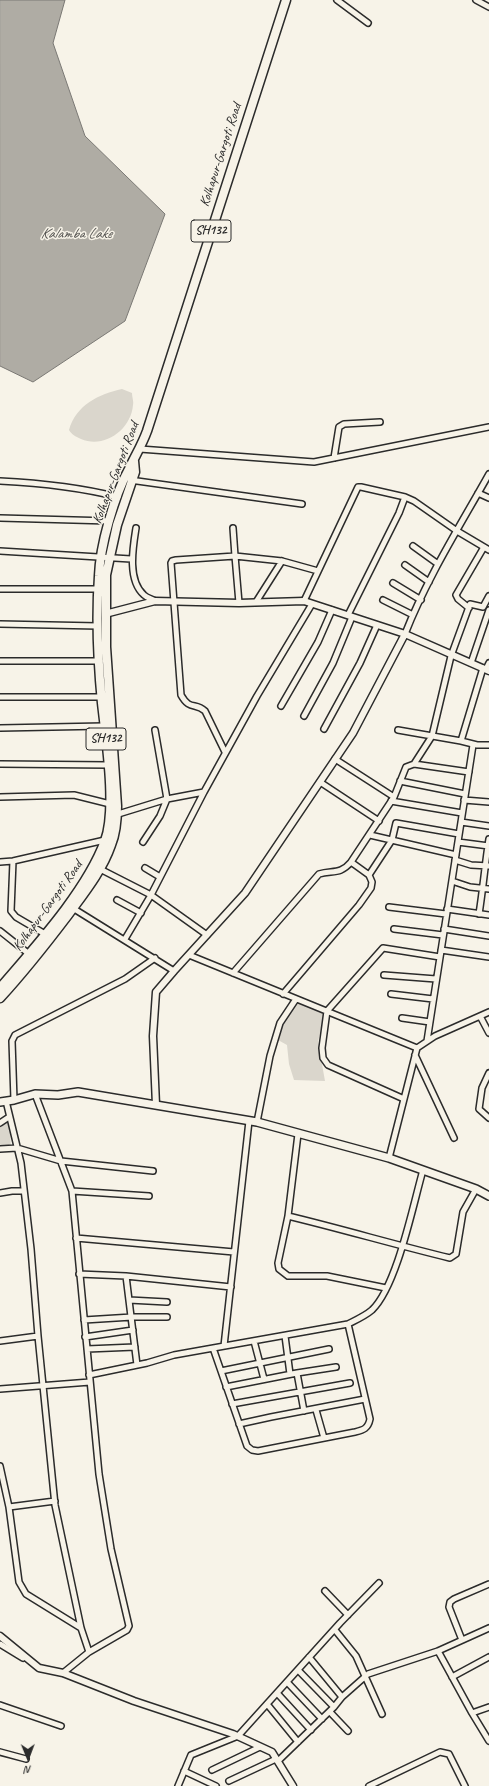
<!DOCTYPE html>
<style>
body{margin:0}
#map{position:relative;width:489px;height:1786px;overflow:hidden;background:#f7f3e8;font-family:Caveat,sans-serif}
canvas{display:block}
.north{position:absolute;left:8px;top:1738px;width:40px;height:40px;-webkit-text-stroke:3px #f7f3e8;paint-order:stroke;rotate:179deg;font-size:11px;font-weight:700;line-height:16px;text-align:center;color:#2b2b2b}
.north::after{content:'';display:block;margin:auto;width:14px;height:18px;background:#2b2b2b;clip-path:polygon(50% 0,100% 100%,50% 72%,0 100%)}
</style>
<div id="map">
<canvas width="489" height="1786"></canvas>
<div class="north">N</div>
</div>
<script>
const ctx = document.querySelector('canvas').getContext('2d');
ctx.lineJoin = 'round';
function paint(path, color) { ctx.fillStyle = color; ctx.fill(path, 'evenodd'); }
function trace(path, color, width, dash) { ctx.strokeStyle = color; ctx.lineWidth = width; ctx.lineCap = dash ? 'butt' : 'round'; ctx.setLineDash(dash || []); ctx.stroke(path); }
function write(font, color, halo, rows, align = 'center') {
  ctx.font = font + ' Caveat,sans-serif'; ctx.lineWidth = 3; ctx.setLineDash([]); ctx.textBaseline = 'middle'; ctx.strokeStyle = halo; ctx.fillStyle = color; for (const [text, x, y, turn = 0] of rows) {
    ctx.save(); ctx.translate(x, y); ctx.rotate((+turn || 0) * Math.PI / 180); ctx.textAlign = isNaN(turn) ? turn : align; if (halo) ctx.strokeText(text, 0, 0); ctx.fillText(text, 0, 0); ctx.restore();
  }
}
paint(new Path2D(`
 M 122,389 L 132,393 C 132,397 134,402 133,405 C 131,430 104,449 81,439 C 75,436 72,435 69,430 C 76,405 99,394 122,389 Z
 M 297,1002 L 324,1014 L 318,1042 L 325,1081 L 294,1080 L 289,1064 L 287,1045 L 278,1040 L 282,1025 Z
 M 9,1117 L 11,1148 L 0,1149 L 0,1125 Z`), '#dad6cc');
const water = new Path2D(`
 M 0,0 L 65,0 L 53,43 L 85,136 L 165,214 L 125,321 L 33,382 L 0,366 Z`);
paint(water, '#afaca4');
trace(water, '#7a7874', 1);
const minor = new Path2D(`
 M 337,0 L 368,23
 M 476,0 L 489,7
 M 140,449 L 314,462 L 489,427
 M 334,458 L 339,427 L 344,424 L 380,422
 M 130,480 L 302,504
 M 0,481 C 40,483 79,487 118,497
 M 478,493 L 489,498
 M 0,518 L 110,521
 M 136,528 C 133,547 127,580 144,595 C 147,598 152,599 155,601
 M 413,546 L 438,564
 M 0,551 L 131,559
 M 405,565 L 429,582
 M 393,583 L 421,600
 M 0,589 L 99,589
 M 383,600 L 413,615
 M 304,601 L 358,487 L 361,487 L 405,497 L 414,501 L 457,531 L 489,550
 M 256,602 L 282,561
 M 239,603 L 235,556 L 282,561 L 318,571
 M 469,608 L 458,599 L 456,595 L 484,547
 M 348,615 L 399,513 L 405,497
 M 0,624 L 98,626
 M 405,634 C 427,578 460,526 489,474
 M 0,661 L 100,661
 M 471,663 L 489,610
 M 483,668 L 461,741 L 477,745 L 489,745
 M 486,669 L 489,663
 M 0,697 L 102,697
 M 281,706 L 318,642 L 332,610
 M 304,716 L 333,663 L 352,617
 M 0,728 L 104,726
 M 324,729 L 360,663 L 377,625
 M 398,730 L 461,741
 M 225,752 L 205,711 C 195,702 190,711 181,695 L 171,563 L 172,561 L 176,560 L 235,556 L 233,528
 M 335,759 L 394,797
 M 0,764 L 108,765
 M 414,764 L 432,736 L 451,656 L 470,604 L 483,607 L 489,596
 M 400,781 L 465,794
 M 320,782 L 379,821
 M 204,792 L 151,895 L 207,935
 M 0,797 L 74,795 L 110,804
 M 464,800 L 489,802
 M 391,801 L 462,813
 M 115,815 L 167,799 L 155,730
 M 461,822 L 489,826
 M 459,834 L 396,823 L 392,840 L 369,875 L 351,862 L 394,797 L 406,767 L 414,764 L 469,772
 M 370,835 L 456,855
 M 143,842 L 160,816 L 167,799 L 204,792 L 257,696 L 312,604
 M 458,842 L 489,846
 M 455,860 L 471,865 L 489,866
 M 13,861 L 11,911 L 16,917 L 45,934
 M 0,862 L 13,861 L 105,840
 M 98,868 L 151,895 L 125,939
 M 145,868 L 160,877
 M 452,881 L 470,887 L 489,889
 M 117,900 L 141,913
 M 71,907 L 174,971
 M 389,907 L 446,914
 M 447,909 L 489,915
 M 479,914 C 483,889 485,864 489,839
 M 394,929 L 443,935
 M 444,929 L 489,936
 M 0,931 L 29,954
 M 441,950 L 489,957
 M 189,955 L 417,1048
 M 233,973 L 319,874 C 333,870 340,875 351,862
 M 384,975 L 436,979
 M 283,994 L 359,905 L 371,888 L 372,882 L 369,875
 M 391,994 L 433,999
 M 480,1016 L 489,1033
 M 402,1018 L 430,1022
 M 427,1041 L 473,745
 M 415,1055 L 454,1138
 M 489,1073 L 482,1088 L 479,1109 L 489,1118
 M 35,1094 L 72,1191 L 99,1474 L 111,1549 L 129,1626 L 127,1630 L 89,1652
 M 404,1099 L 328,1065 L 323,1058 L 322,1048 L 327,1011 L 383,948 L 440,957
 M 14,1100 L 12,1041 L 15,1035 L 125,979 L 155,958
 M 6,1101 L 21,1163 L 31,1249 L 38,1336 L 55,1505 L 81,1628 L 89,1652 L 63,1673
 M 257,1122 L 270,1056 L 280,1023 L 296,999
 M 0,1123 L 9,1117
 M 298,1134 L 288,1216 L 278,1263 L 279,1269 L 288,1276 L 327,1276 L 386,1288
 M 0,1149 L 17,1148 L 61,1161 L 153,1171
 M 389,1158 L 417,1048 L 435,1036 L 489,1012
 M 72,1191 L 149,1196
 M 0,1193 L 12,1191 L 24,1191
 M 288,1216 C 342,1229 396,1245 450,1258 L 456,1254 L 463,1212 L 476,1189
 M 76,1238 L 234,1252
 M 79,1274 L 126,1276 L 231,1287
 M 126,1276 L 137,1365
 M 129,1300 L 167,1302
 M 84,1320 L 132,1317 L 167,1317
 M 285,1336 L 290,1374
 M 85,1337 L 133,1330
 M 0,1341 L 38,1336
 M 254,1341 L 264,1379
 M 224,1346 L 249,1121
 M 213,1348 L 247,1446 L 252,1450 L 258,1451 L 355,1432 C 363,1430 368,1429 370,1419 L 348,1324
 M 87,1349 L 135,1347
 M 221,1371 L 329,1349
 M 297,1373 L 304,1411
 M 89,1375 L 147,1363 L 174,1355 L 348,1324 C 356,1320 365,1316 372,1310 C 397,1286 413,1205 423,1170
 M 226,1387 L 297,1373 L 336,1367
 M 0,1389 L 90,1382
 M 232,1404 L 350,1383
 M 316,1410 L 324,1438
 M 239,1424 L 271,1417 L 365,1399
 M 0,1466 L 9,1507 L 19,1582 L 26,1594 L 81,1628
 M 9,1507 L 55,1501
 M 325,1591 L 348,1615
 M 489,1628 L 438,1651 L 472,1713 L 489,1707
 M 335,1630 L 356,1656 L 382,1714
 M 462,1640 L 449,1607 L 450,1602 L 454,1599 L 489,1584
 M 0,1644 L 23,1658
 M 309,1657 L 342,1697
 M 298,1670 L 334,1707
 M 452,1677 L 489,1657
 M 287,1682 L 322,1719
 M 277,1693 L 311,1730
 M 267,1704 L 298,1742
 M 0,1705 L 61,1726
 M 330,1712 L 348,1731
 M 472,1713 L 489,1741
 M 0,1752 L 26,1759
 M 278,1761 L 334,1707 L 342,1697 L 368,1674 L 438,1651
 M 212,1770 L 260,1747
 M 184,1771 L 216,1786
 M 229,1781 L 276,1759
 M 178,1786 L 191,1755 L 238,1736 L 340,1623 L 379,1583
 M 369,1786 L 440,1752 L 449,1754 L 465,1786`);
const tertiary = new Path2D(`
 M 105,614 L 155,601 L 239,603 L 304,601 L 405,634 L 489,671
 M 156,1105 L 153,1036 L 156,992 L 174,971 L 245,893 L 353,733 L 405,634
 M 0,1636 L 39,1668 L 63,1673 L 134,1701 L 233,1734 L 272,1752 L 293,1786`);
const secondary = new Path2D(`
 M 0,1102 L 14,1100 L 35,1094 L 58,1095 L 78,1092 L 257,1122 L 389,1158 L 476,1189 L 489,1196`);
const primary = new Path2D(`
 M 0,988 C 35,947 86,892 105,841 C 117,808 106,740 102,703 C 98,662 96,618 99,576 C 100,546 114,496 129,469 C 135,456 142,445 147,431 L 286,0
 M 0,998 C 24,972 46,944 68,915 C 84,893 102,871 111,845 C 116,833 117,818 117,806 L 106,647 L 106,575 L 117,525 L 135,472 L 134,461`);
trace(minor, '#2b2b2b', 8);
trace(tertiary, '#2b2b2b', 9);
trace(secondary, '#2b2b2b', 10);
trace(primary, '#2b2b2b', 11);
trace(minor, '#f7f3e8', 5);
trace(tertiary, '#f7f3e8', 6);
trace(secondary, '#f7f3e8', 7);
trace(primary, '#f7f3e8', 8);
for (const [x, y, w] of [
 [211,231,40],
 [106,739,40]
]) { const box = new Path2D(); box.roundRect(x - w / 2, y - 11, w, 22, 3); ctx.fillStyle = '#f7f3e8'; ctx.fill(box); trace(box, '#2b2b2b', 1); }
write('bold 13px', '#2b2b2b', null, [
 ["SH132",211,231],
 ["SH132",106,739]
]);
write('14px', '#2b2b2b', '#f7f3e8', [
 ["Kolhapur-Gargoti Road",221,155,-72],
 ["Kolhapur-Gargoti Road",116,473,-69],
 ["Kolhapur-Gargoti Road",48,906,-54]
]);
write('italic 15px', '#53524f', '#f7f3e8', [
 ["Kalamba Lake",76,234]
]);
</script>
